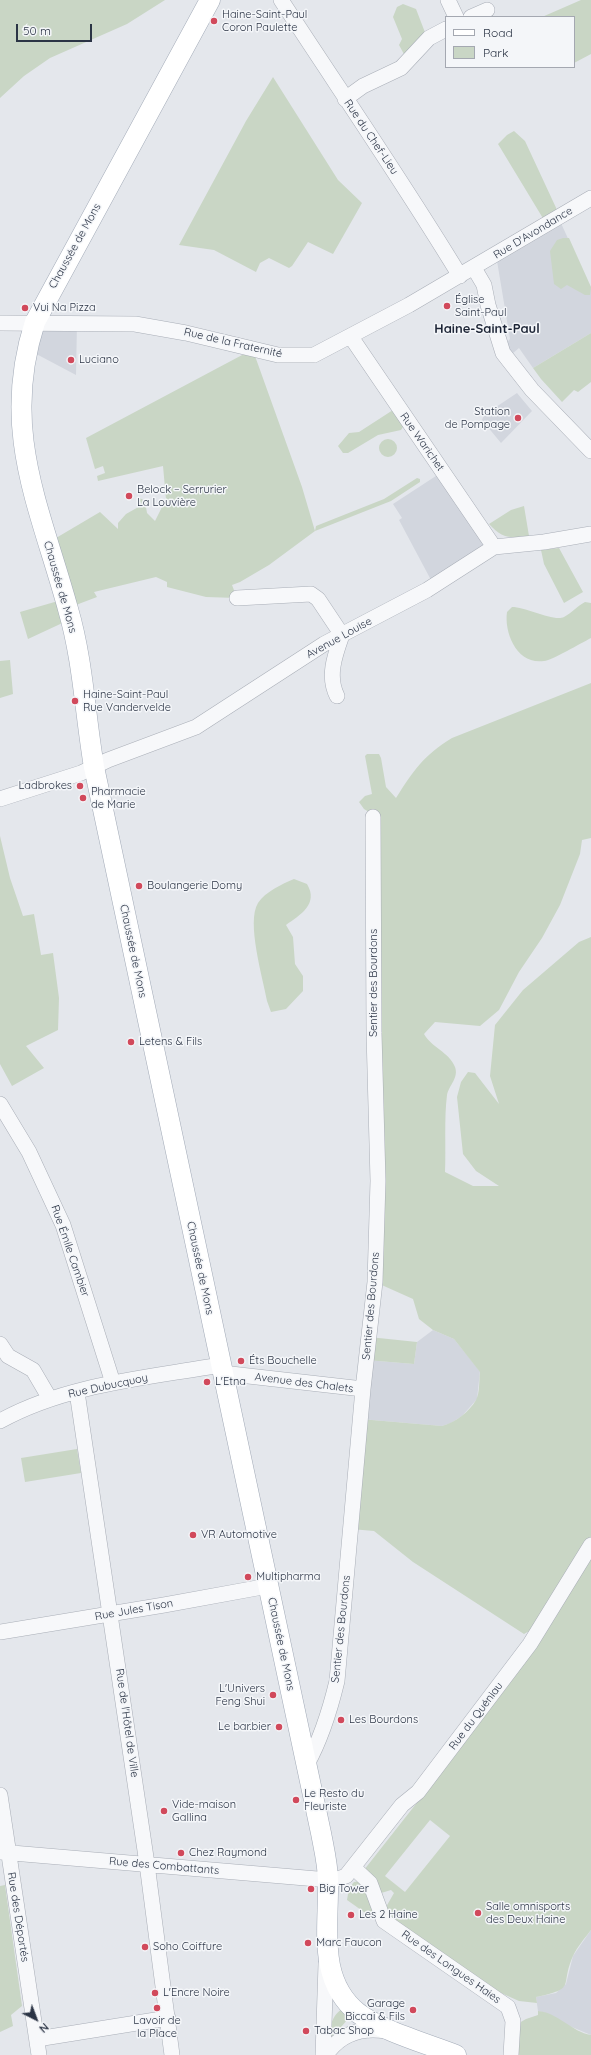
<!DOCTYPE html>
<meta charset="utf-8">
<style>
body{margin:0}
#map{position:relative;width:591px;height:2055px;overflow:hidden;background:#e4e7ec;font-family:Quicksand,sans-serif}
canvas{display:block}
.legend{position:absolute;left:445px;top:16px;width:130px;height:52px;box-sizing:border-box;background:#f4f6f9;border:1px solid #a4a8b1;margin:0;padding:5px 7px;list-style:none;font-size:12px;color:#2b3445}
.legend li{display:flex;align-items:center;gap:8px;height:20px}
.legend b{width:20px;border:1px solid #a4a8b1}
.north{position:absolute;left:16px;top:1999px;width:40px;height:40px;-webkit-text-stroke:3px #f4f6f9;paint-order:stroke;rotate:138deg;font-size:11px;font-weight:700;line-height:16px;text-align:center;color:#2b3445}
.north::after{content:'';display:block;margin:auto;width:14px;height:18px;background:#2b3445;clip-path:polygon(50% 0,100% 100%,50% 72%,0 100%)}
.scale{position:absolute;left:16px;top:24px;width:76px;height:18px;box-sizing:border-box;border:2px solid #2b3445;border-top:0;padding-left:5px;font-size:12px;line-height:14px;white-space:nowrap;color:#2b3445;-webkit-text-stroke:3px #f4f6f9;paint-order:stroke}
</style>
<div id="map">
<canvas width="591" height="2055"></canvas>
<ul class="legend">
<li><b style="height:5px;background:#fff"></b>Road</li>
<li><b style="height:11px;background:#c9d6c5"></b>Park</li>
</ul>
<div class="north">N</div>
<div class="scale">50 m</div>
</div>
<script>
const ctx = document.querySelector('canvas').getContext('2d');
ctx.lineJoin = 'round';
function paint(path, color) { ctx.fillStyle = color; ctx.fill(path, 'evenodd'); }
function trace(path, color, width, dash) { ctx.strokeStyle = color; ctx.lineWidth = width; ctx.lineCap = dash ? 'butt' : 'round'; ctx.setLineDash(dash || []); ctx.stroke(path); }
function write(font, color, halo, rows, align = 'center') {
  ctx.font = font + ' Quicksand,sans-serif'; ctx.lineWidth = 3; ctx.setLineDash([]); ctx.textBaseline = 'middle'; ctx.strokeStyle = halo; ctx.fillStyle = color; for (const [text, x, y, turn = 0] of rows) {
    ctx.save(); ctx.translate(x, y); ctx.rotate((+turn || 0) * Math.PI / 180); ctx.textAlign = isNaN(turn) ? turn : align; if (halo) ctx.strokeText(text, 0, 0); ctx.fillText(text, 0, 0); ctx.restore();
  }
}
paint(new Path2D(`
 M 559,219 L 591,288 L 591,333 L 533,368 L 519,348 L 512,354 L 504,346 L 510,339 L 496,255 Z
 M 35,322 L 77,323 L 76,375 L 25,348 Z
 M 517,393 L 532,411 L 501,443 L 482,420 L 484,415 Z
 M 442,472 L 493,546 L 431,580 L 399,520 L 402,518 L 393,504 Z
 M 433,1330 L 454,1339 L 480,1371 L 477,1399 L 462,1416 L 451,1423 L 442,1426 L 360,1419 L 366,1360 L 414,1364 L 417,1342 Z
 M 591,1930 L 591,2035 L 567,2025 L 549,2014 L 538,2011 L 536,1997 L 556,1993 L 566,1984 L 573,1956 Z`), '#d2d6de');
paint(new Path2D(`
 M 0,0 L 165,0 L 127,24 L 50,58 L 24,76 L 0,98 Z
 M 581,0 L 591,0 L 591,54 L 574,63 L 574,17 L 542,17 Z
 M 403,4 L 416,9 L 426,35 L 405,56 L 399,45 L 402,39 L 393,17 L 397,7 Z
 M 273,77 L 338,180 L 362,203 L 333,254 L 308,242 L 292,266 L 289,268 L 269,258 L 260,263 L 256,272 L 214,250 L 179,245 L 246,121 Z
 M 514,131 L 525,141 L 558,212 L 544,220 L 498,144 L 507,135 Z
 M 563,238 L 569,238 L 591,287 L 590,295 L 585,295 L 567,285 L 561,289 L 554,284 L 550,251 L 557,240 Z
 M 591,333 L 591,382 L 578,392 L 574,390 L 562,402 L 541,379 L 533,368 Z
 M 244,354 L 255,356 L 302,487 L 315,531 L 316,526 L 384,499 L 417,478 L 420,479 L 420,482 L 391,501 L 315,531 L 269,565 L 240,582 L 232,585 L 237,598 L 206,597 L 167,587 L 167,582 L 156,577 L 94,592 L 97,597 L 68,608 L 71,619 L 28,639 L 20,612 L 65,599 L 56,538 L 100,512 L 118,529 L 118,523 L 126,514 L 142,505 L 138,497 L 145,501 L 147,513 L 155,521 L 166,499 L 163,466 L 98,481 L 97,476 L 105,473 L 103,466 L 95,469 L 86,438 Z
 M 393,410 L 403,427 L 401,430 L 378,435 L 348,453 L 343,453 L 338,446 L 349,433 L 359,432 Z
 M379 448a9 9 0 1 1 18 0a9 9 0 1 1-18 0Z
 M 524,506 L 529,536 C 509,538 503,539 489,524 L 511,510 Z
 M 559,548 L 583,592 L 564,603 L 544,564 L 541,550 Z
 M 585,602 L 591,603 L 591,638 C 581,643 553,660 544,661 C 517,665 504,633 507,612 L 512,607 C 526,607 554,622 564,617 C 572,613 577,606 585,602 Z
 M 10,660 L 13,694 L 0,698 L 0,661 Z
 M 591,683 L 591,838 L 582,840 L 580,854 L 560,905 L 542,938 L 519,972 L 499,1010 L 480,1026 L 435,1022 L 424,1034 C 431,1047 449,1052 455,1067 C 459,1078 449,1085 447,1095 C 444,1118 446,1148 445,1172 L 473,1186 L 499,1186 L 476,1171 L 463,1154 L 457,1097 L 461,1082 L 468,1072 L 475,1073 L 499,1104 L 490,1076 L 495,1025 L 523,990 L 579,942 L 591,937 L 591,1930 C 585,1938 577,1947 573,1956 C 559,1987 578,1988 536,1997 L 537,2003 L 519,2001 L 501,1993 L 496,1999 L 388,1923 L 386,1907 L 394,1893 L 391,1890 L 378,1894 L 364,1870 L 423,1795 L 531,1630 L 524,1634 L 413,1562 L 374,1531 L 351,1529 L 360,1419 L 442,1426 C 456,1422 469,1412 476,1400 C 480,1393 479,1379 480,1372 L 454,1339 L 433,1330 L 419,1319 L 413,1299 L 375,1282 L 369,812 L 364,809 L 359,802 L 365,796 L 372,794 L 365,756 L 367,754 L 379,754 L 381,758 L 386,787 L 396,798 C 414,770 423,756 452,738 ZM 430,1820 L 450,1836 L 405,1892 L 385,1876 Z
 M 0,836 L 10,878 L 23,916 L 34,914 L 41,955 L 53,953 L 59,998 L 58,1030 L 26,1046 L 44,1068 L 12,1086 L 0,1064 Z
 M 294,879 L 307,884 C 319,904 300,915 286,925 L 293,937 L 295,964 L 303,976 L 303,991 L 286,1009 L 271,1012 L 267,1001 C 263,978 246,922 258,903 C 265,892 282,884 294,879 Z
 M 369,1337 L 417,1342 L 414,1364 L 366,1360 Z
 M 77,1449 L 81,1473 L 25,1482 L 21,1458 Z
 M 360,1881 L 371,1897 L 373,1916 L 371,1917 L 347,1900 L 349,1888 L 354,1882 Z
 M 5,1885 L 22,2006 L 11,2015 L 13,2026 L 0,2032 L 0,1886 Z
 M 344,2008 L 350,2014 L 348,2019 L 328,2042 C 329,2031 331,2014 344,2008 Z
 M 538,2011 C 557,2012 572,2032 591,2035 L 591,2055 L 511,2055 L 519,2023 L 526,2019 L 538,2015 Z`), '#c9d6c5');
const minor = new Path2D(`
 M 281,0 C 341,92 403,182 460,276
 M 448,0 L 456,17
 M 471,17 L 487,10
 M 345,99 L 363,86 L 401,68 L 429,38 L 446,29
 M 474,268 L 484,285 L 488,305 L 503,353 L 532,390 L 591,451
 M 0,323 L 135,324 L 186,333 L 278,355 L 314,355 L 409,305 L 591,198
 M 351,337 L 494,547
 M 237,598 L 311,594 L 318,599 L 342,635
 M 337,696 C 327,676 335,655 342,635
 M 0,799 L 81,773 L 108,760 L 196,727 L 324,644 L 427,590 L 494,547 L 544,542 L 591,534
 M 0,1104 L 29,1152 L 63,1225 L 113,1383
 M 0,1344 L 8,1356 L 33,1370 L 50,1399
 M 222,1373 L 363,1389
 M 77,1392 L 147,1864 L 172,2055
 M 0,1421 C 67,1384 147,1378 220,1365
 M 0,1632 L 164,1605 L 268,1586
 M 307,1764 C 321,1739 330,1710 337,1681 L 363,1389 L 375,1282 L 378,1181 L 374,1033 L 373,817
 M 0,1795 L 39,2055
 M 0,1852 L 329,1880 L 337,1879 L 346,1876 L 402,1805 L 418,1792 L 530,1644 L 591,1545
 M 354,1868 L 370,1883 L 384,1921 L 508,2007 L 513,2021 L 511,2055
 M 37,2039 L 168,2018
 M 323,2055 L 326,1964
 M 326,2055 C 340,2034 361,2027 386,2031`);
const major = new Path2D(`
 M 210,0 L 35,322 C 0,430 40,507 68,609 C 83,660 85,714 94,767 L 321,1833 C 324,1849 328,1865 328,1881 C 329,1927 317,1980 358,2013 C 382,2031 428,2044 456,2055`);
trace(minor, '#a9aeb7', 16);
trace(major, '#a3abb8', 21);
trace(minor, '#f7f8fa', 15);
trace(major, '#fff', 20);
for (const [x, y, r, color] of [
 [214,21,4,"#d1495b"],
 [447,306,4,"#d1495b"],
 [25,308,4,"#d1495b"],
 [71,360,4,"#d1495b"],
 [518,418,4,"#d1495b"],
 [129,496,4,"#d1495b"],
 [75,701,4,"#d1495b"],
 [80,786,4,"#d1495b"],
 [83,798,4,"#d1495b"],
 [139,886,4,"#d1495b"],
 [131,1042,4,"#d1495b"],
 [241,1361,4,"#d1495b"],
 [207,1382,4,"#d1495b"],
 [193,1535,4,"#d1495b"],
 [248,1577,4,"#d1495b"],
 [273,1695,4,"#d1495b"],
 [341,1720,4,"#d1495b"],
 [279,1727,4,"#d1495b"],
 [296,1800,4,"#d1495b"],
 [164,1811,4,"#d1495b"],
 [181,1853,4,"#d1495b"],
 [311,1889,4,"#d1495b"],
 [478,1913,4,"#d1495b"],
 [351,1915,4,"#d1495b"],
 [308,1943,4,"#d1495b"],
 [145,1947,4,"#d1495b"],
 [155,1993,4,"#d1495b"],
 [157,2008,4,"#d1495b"],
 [413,2010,4,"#d1495b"],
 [306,2031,4,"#d1495b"]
]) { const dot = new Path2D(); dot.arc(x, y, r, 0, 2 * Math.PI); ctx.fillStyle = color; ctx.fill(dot); trace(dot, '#f4f6f9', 1.5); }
write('11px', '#2b3445', '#f4f6f9', [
 ["Haine-Saint-Paul",222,15],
 ["Coron Paulette",222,28],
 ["Église",455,300],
 ["Saint-Paul",455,313],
 ["Vui Na Pizza",33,308],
 ["Luciano",79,360],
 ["Station",510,412,"right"],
 ["de Pompage",510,425,"right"],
 ["Belock – Serrurier",137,490],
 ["La Louvière",137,503],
 ["Haine-Saint-Paul",83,695],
 ["Rue Vandervelde",83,708],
 ["Ladbrokes",72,786,"right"],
 ["Pharmacie",91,792],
 ["de Marie",91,805],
 ["Boulangerie Domy",147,886],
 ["Letens & Fils",139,1042],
 ["Éts Bouchelle",249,1361],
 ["L'Etna",215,1382],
 ["VR Automotive",201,1535],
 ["Multipharma",256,1577],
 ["L'Univers",265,1689,"right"],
 ["Feng Shui",265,1702,"right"],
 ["Les Bourdons",349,1720],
 ["Le bar.bier",271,1727,"right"],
 ["Le Resto du",304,1794],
 ["Fleuriste",304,1807],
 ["Vide-maison",172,1805],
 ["Gallina",172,1818],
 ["Chez Raymond",189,1853],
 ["Big Tower",319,1889],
 ["Salle omnisports",486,1907],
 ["des Deux Haine",486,1920],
 ["Les 2 Haine",359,1915],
 ["Marc Faucon",316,1943],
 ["Soho Coiffure",153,1947],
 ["L'Encre Noire",163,1993],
 ["Garage",405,2004,"right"],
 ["Biccai & Fils",405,2017,"right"],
 ["Lavoir de",157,2021,"center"],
 ["la Place",157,2034,"center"],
 ["Tabac Shop",314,2031]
], 'left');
write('11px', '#2b3445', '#f4f6f9', [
 ["Rue du Chef-Lieu",371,137,56],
 ["Rue D'Avondance",533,233,-31],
 ["Chaussée de Mons",75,246,-61],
 ["Rue de la Fraternité",233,343,13],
 ["Rue Warichet",422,442,55],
 ["Chaussée de Mons",60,587,74],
 ["Avenue Louise",339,638,-29],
 ["Chaussée de Mons",133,951,78],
 ["Sentier des Bourdons",374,983,-90],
 ["Rue Émile Cambier",70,1251,71],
 ["Chaussée de Mons",200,1268,78],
 ["Sentier des Bourdons",371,1306,-85],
 ["Avenue des Chalets",304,1383,7],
 ["Rue Dubucquoy",108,1386,-12],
 ["Rue Jules Tison",134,1610,-10],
 ["Sentier des Bourdons",341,1629,-84],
 ["Chaussée de Mons",281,1644,78],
 ["Rue du Quéniau",476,1716,-53],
 ["Rue de l'Hôtel de Ville",127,1723,82],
 ["Rue des Combattants",164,1866,5],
 ["Rue des Déportés",18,1917,81],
 ["Rue des Longues Haies",451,1967,35]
]);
write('bold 13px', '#1d2536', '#f4f6f9', [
 ["Haine-Saint-Paul",487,329]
]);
</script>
